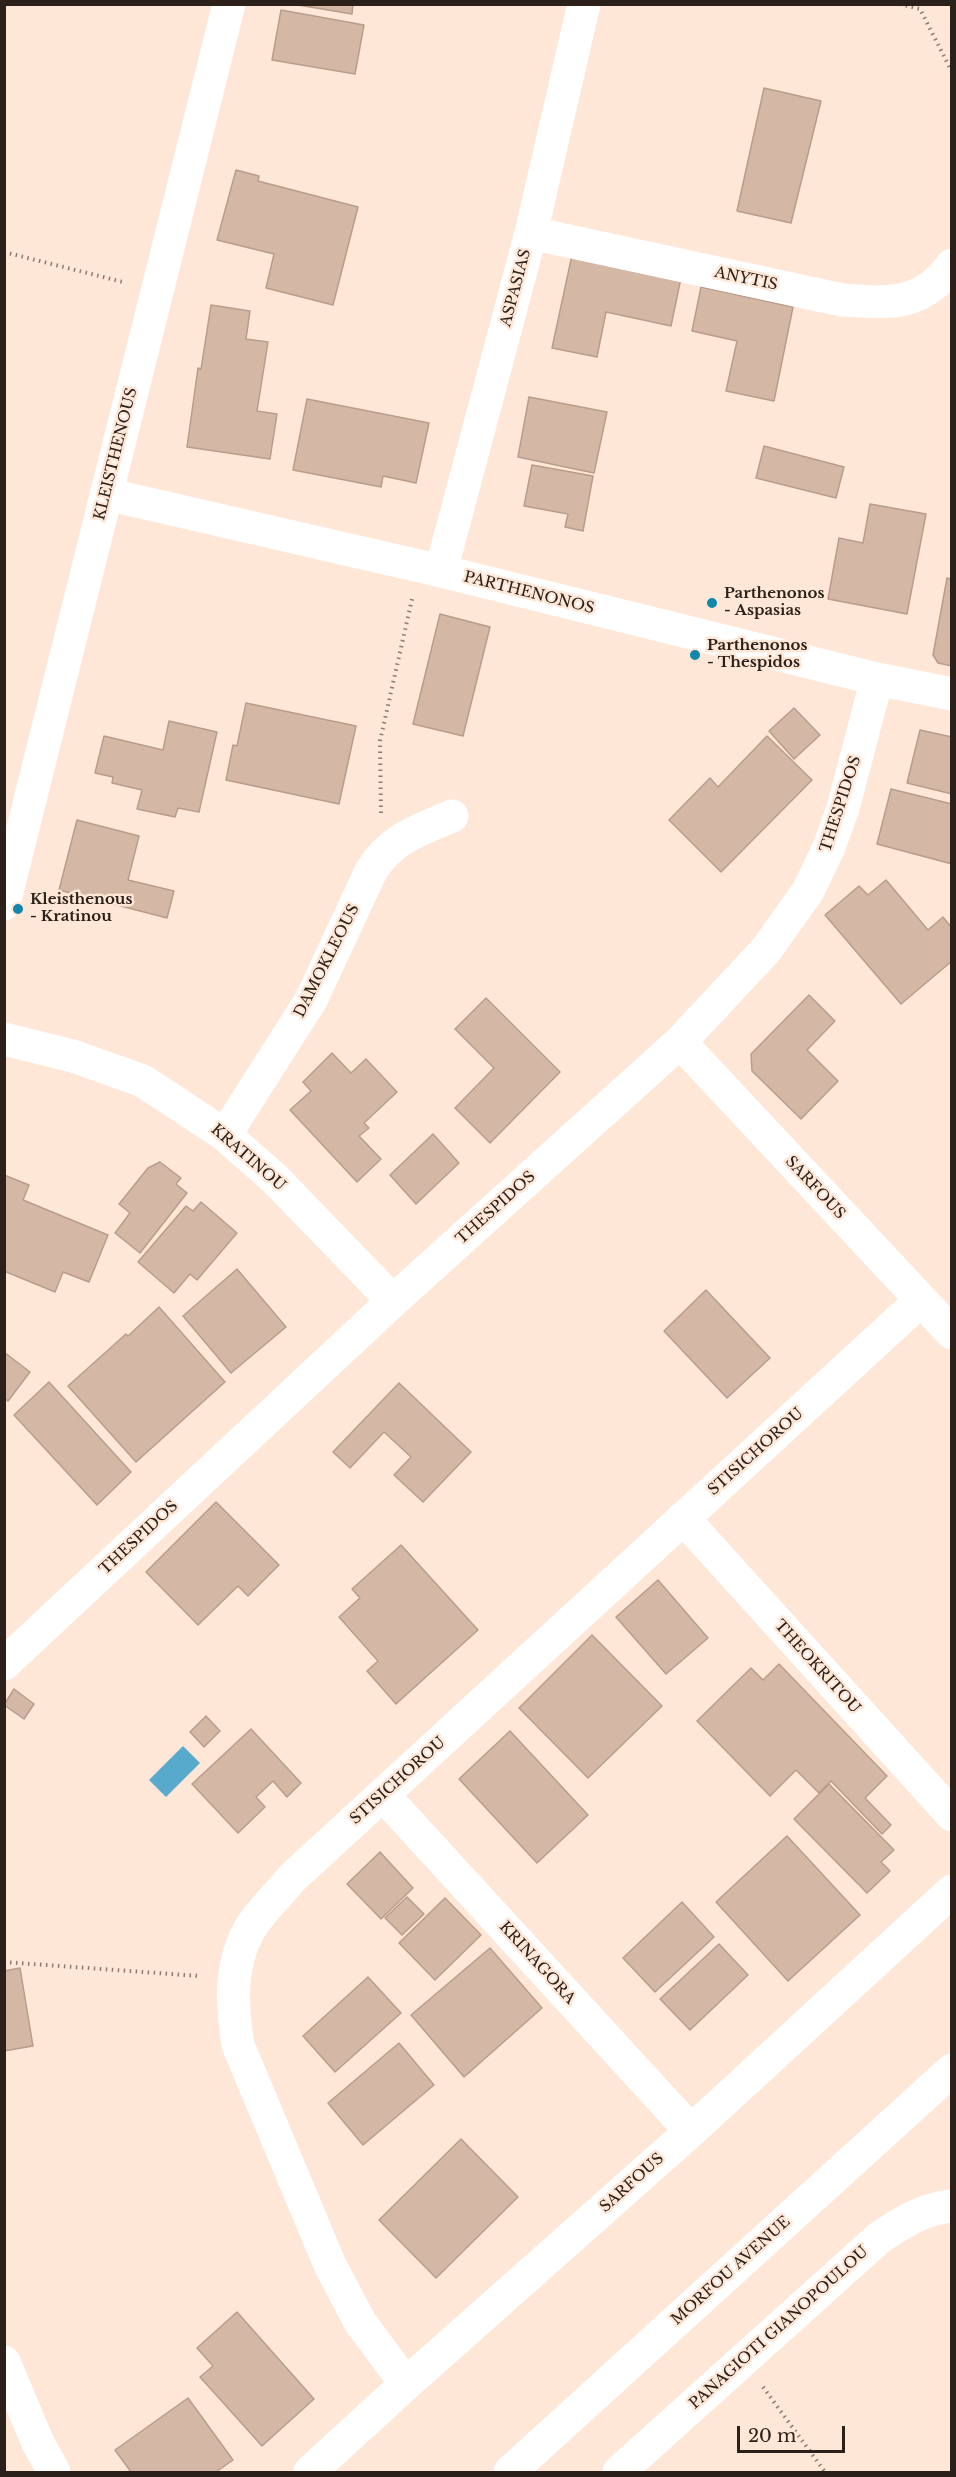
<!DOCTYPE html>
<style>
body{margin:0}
#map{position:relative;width:956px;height:2477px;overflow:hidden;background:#ffe7d7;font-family:"Libre Baskerville",serif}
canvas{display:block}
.frame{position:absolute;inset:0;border:6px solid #2c211a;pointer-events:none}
.scale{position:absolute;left:737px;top:2426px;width:108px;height:27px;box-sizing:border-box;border:3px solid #2c211a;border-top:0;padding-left:8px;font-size:18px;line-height:21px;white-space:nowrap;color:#2c211a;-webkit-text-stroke:4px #ffe7d7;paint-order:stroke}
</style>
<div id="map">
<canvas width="956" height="2477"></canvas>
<div class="frame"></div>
<div class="scale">20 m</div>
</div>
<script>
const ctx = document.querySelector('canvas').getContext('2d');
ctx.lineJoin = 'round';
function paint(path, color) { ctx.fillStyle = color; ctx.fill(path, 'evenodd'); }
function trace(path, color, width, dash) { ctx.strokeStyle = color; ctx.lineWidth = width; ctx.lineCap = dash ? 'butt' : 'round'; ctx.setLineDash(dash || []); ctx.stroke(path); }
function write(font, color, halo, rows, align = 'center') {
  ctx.font = font + ' "Libre Baskerville",serif'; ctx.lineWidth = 5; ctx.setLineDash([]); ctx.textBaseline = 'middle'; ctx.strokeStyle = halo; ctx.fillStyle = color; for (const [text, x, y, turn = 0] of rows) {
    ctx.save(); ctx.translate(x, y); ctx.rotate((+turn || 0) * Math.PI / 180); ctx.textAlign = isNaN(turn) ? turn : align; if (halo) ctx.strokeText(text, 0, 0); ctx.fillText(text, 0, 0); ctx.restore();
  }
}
paint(new Path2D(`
 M 183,1746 L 200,1763 L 166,1797 L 149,1780 Z`), '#57aacc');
const building = new Path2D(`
 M 292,4 L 353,4 L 352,14 Z
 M 281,10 L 364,25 L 355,74 L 272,60 Z
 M 764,88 L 821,101 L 791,223 L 737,211 Z
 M 236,170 L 259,176 L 258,181 L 358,207 L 333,305 L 266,288 L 274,254 L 217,240 Z
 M 572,255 L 681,278 L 671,326 L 606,312 L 597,357 L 552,348 Z
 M 701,287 L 793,307 L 774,401 L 726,391 L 737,341 L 692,331 Z
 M 211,305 L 250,311 L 246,339 L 268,342 L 257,411 L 277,414 L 270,459 L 187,447 L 198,368 L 201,369 Z
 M 529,397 L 607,412 L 594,473 L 518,457 Z
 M 307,399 L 429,423 L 416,483 L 383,476 L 381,487 L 293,470 Z
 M 764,446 L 844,467 L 836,498 L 756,478 Z
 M 532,465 L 593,476 L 583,531 L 565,527 L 568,514 L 524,506 Z
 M 870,504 L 926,514 L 907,614 L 828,599 L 839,538 L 863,543 Z
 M 947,578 L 952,579 L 952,666 L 938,663 L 933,655 Z
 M 440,614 L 490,627 L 463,736 L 413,724 Z
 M 246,703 L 356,726 L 339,804 L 226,780 L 233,745 L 237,746 Z
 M 794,708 L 820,735 L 794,759 L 769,731 Z
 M 169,721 L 217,732 L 199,812 L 178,808 L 175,817 L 137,809 L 142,790 L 112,783 L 113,777 L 95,773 L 104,736 L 163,750 Z
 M 920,730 L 952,737 L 952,794 L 907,783 Z
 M 767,736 L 812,780 L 721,872 L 669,820 L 710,778 L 718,787 Z
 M 891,789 L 952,804 L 952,864 L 877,844 Z
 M 77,820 L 139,836 L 128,880 L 174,891 L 167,918 L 59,890 Z
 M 886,880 L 928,930 L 943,917 L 952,928 L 952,961 L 901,1004 L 825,915 L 859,886 L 868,895 Z
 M 809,995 L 835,1021 L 807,1050 L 838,1081 L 801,1119 L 752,1071 L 751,1054 Z
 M 486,998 L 560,1072 L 490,1143 L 455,1108 L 494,1068 L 455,1029 Z
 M 332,1053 L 351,1073 L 366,1059 L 397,1092 L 364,1123 L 369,1128 L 359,1136 L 381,1159 L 357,1182 L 290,1110 L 311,1091 L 303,1082 Z
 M 433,1134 L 459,1163 L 416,1204 L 390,1175 Z
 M 160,1162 L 181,1178 L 176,1184 L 187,1193 L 140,1253 L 115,1233 L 130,1213 L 119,1204 L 148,1168 Z
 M 4,1175 L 29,1185 L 23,1200 L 108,1235 L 89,1282 L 63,1272 L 55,1292 L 4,1271 Z
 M 201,1202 L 237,1233 L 197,1280 L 190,1274 L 174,1293 L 138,1262 L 186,1206 L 193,1211 Z
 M 237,1269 L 286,1327 L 231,1373 L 183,1316 Z
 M 706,1290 L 770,1358 L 727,1398 L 664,1331 Z
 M 159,1307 L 225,1382 L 136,1462 L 68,1386 L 126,1334 L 128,1336 Z
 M 4,1352 L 30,1372 L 8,1401 L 4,1398 Z
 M 49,1382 L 131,1472 L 97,1505 L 14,1415 Z
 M 399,1383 L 471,1452 L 423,1502 L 394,1475 L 411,1457 L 384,1432 L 350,1468 L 333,1452 Z
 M 216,1502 L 279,1565 L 248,1596 L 238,1586 L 198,1625 L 146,1572 Z
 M 401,1545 L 478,1630 L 396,1704 L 367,1671 L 378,1661 L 339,1617 L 360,1598 L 352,1589 Z
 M 658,1580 L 708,1638 L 666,1674 L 616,1617 Z
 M 592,1635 L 662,1706 L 588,1778 L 519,1708 Z
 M 779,1664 L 887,1776 L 865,1798 L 891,1825 L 882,1834 L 831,1781 L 819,1793 L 796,1770 L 770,1796 L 697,1721 L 751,1668 L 763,1680 Z
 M 14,1689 L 34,1704 L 24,1719 L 4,1705 Z
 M 206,1716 L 220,1731 L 204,1747 L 190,1732 Z
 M 251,1729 L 301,1783 L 287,1797 L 273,1781 L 256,1797 L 265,1807 L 238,1833 L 192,1784 Z
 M 510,1731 L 588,1815 L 537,1863 L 459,1779 Z
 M 829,1784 L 894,1850 L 881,1862 L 890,1871 L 867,1893 L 794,1819 Z
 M 787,1836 L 860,1915 L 788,1981 L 716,1902 Z
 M 380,1852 L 413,1888 L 381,1919 L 347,1884 Z
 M 407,1897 L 424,1914 L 402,1935 L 385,1918 Z
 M 445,1898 L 481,1935 L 435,1980 L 399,1943 Z
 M 682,1902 L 714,1937 L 655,1992 L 623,1958 Z
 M 719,1944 L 748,1975 L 690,2030 L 660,1999 Z
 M 490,1948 L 542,2008 L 464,2077 L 411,2015 Z
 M 20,1968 L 33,2046 L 4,2051 L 4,1971 Z
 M 368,1977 L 401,2013 L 335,2072 L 303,2036 Z
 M 399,2043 L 434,2085 L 363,2145 L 328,2103 Z
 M 461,2139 L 518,2197 L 436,2278 L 379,2220 Z
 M 237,2312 L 314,2399 L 262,2446 L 200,2377 L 213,2366 L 197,2348 Z
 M 188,2398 L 233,2460 L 216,2472 L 131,2472 L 115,2450 Z`);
paint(building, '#d4b7a4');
trace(building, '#b99d8a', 1.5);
trace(new Path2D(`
 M 900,4 L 920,9 L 952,72
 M 4,252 L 123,282
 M 381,813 L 380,741 L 412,599
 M 4,1962 L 199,1976
 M 763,2387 L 825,2472`), '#8c7b70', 4, [1.5, 4.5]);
trace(new Path2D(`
 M 531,233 L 842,300 C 889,303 921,307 952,265
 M 106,494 L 441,571 L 877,679 L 952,694
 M 441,571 L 531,233 L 584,4
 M 4,904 L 229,4
 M 4,1039 L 73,1056 L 143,1081 L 225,1135 L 275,1179 L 393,1301
 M 680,1042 L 952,1333
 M 225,1135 L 311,1000 L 371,871 C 392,838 417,831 452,816
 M 683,1518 L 952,1815
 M 4,1664 L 393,1301 L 680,1042 L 766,950 L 808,891 L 829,847 L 843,808 L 877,679
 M 384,1796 L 691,2131
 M 4,2362 L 38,2443 L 54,2472
 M 406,2384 L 360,2322 L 330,2265 L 238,2045 C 232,2006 229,1969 248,1932 C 256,1916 280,1893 292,1878 L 920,1301
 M 310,2472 L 406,2384 L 691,2131 L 952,1891
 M 619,2472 L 879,2238 C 901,2223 924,2208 952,2206`), '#fff', 33);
trace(new Path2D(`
 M 510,2472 L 952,2070`), '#fff', 33);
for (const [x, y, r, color] of [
 [712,603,6,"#1286ab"],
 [695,655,6,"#1286ab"],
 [18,909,6,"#1286ab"]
]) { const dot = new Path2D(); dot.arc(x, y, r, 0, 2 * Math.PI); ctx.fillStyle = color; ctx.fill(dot); trace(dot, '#ffe7d7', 2); }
write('15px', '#2c211a', '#ffe7d7', [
 ["ANYTIS",746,279,12],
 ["ASPASIAS",516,288,-75],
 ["KLEISTHENOUS",116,454,-76],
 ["PARTHENONOS",529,593,14],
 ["THESPIDOS",841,804,-72],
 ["DAMOKLEOUS",327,961,-63],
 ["KRATINOU",248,1158,41],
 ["SARFOUS",815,1188,47],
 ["THESPIDOS",496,1208,-42],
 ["STISICHOROU",756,1452,-42],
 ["THESPIDOS",139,1538,-43],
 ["THEOKRITOU",817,1667,48],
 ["STISICHOROU",398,1781,-42],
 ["KRINAGORA",537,1963,48],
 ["SARFOUS",632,2183,-42],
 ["MORFOU AVENUE",731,2271,-42],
 ["PANAGIOTI GIANOPOULOU",779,2328,-42]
]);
write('bold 15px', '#2c211a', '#ffe7d7', [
 ["Parthenonos",724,594],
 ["- Aspasias",724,611],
 ["Parthenonos",707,646],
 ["- Thespidos",707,663],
 ["Kleisthenous",30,900],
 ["- Kratinou",30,917]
], 'left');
</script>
